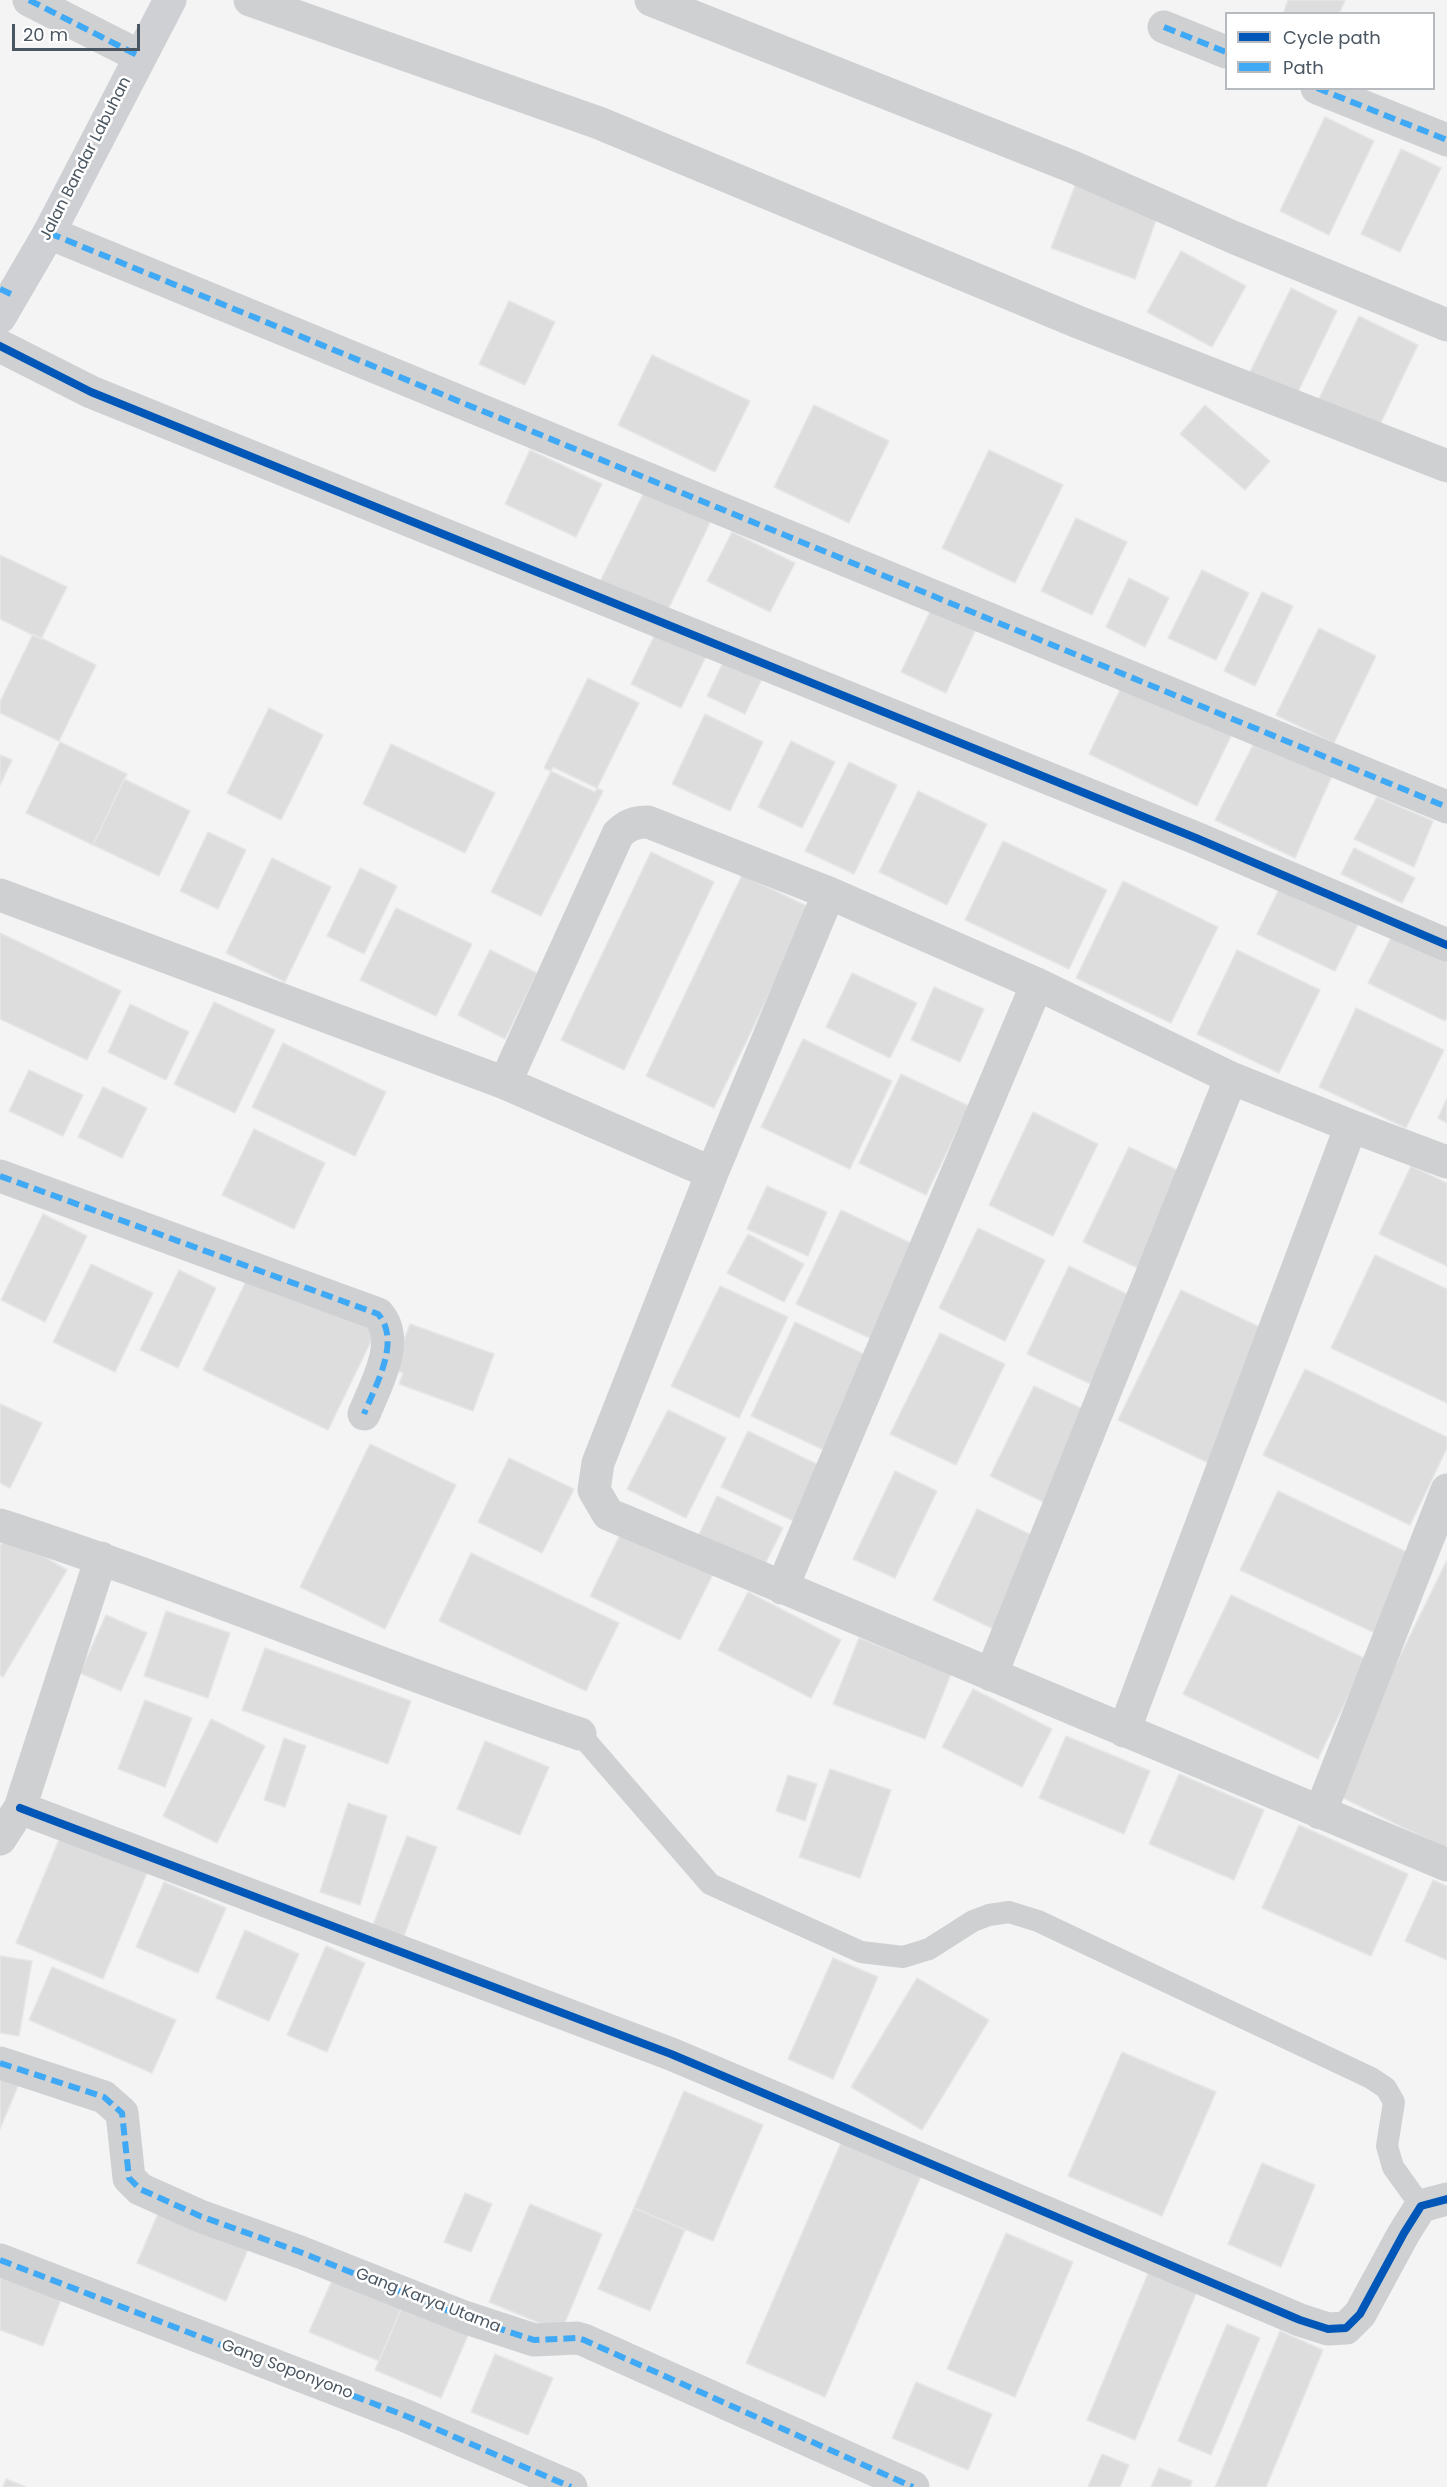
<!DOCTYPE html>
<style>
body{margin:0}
#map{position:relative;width:1447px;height:2487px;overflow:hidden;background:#f4f4f4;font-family:Poppins,sans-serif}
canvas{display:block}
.legend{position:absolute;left:1225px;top:12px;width:210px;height:78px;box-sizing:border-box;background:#fff;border:2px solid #b7bbc0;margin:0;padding:8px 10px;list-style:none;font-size:18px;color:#4a5661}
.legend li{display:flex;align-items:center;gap:12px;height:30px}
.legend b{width:30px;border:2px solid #b7bbc0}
.scale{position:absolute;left:12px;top:24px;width:128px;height:27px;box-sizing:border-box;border:3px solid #4a5661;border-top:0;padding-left:8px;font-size:18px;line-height:21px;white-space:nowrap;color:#4a5661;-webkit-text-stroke:4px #fff;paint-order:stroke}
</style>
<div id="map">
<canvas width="1447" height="2487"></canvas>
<ul class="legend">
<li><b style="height:8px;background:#0057b8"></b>Cycle path</li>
<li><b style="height:8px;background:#3fa9f5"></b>Path</li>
</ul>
<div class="scale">20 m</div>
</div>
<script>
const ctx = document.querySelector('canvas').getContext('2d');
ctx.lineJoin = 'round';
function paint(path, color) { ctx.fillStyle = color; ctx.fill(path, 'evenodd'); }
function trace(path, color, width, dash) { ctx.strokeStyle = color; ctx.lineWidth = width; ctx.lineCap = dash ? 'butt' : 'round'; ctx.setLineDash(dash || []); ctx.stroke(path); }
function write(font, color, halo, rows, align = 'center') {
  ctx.font = font + ' Poppins,sans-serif'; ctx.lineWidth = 5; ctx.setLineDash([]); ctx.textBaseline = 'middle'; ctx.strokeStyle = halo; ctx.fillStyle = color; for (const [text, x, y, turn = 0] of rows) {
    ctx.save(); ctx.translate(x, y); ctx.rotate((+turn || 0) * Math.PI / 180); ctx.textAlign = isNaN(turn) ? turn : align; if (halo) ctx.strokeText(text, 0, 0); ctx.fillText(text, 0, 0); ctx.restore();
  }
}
const building = new Path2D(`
 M 1288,0 L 1345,0 L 1339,14 L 1283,14 Z
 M 1325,117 L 1374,141 L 1329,235 L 1280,211 Z
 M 1401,149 L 1441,168 L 1400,252 L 1361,234 Z
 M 1078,178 L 1160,209 L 1135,279 L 1051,248 Z
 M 1181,251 L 1246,286 L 1212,347 L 1147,312 Z
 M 1291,288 L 1337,311 L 1295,398 L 1248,376 Z
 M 509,301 L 555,322 L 525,385 L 479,364 Z
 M 1359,316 L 1418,345 L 1375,435 L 1315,407 Z
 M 652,355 L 750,401 L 715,472 L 618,425 Z
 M 814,405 L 889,441 L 849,523 L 774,487 Z
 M 1205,405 L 1270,461 L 1245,490 L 1180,434 Z
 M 530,450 L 602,484 L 576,537 L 505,504 Z
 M 989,450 L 1063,485 L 1015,583 L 942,548 Z
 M 655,470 L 720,502 L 662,622 L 596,590 Z
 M 1076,518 L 1127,542 L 1092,615 L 1041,591 Z
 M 732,532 L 795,563 L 770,612 L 707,581 Z
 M 0,555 L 67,587 L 41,639 L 0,619 Z
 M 1202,570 L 1249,593 L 1216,660 L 1168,638 Z
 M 1129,578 L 1169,598 L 1145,647 L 1106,627 Z
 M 941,589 L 985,610 L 946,693 L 901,672 Z
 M 1262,592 L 1293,606 L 1255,686 L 1224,671 Z
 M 661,622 L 711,646 L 681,708 L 631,684 Z
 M 1319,628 L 1376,656 L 1334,743 L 1276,715 Z
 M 33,634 L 96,665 L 59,741 L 0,713 L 0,702 Z
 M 735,638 L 773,656 L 745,714 L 707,696 Z
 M 1126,677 L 1235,728 L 1197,806 L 1089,754 Z
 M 588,678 L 639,703 L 595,792 L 544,768 Z
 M 269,708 L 323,735 L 281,820 L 227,793 Z
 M 705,714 L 763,742 L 730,811 L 672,784 Z
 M 791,741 L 835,762 L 802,828 L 758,807 Z
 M 60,742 L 127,774 L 93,845 L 26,813 Z
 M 391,744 L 495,793 L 465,853 L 363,804 Z
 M 1253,745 L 1332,776 L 1295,858 L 1215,820 Z
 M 0,755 L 12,760 L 0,785 Z
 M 849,762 L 897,785 L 854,874 L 805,851 Z
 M 553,767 L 603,791 L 541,916 L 491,892 Z
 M 124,779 L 190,811 L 159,876 L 93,845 Z
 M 918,791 L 987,824 L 947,905 L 879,872 Z
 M 1377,797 L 1433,821 L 1414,867 L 1354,839 Z
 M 208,832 L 246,850 L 218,909 L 180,891 Z
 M 1003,841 L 1107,890 L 1069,969 L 965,920 Z
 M 1354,848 L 1415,878 L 1402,903 L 1341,874 Z
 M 651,852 L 714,882 L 624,1070 L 561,1040 Z
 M 272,858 L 331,887 L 285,982 L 226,953 Z
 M 360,868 L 397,886 L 364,954 L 327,936 Z
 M 742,875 L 811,908 L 714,1108 L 646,1076 Z
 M 1123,881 L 1218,927 L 1171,1023 L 1076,978 Z
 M 1283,881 L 1361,918 L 1335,971 L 1257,934 Z
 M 396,908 L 472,944 L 436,1016 L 360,980 Z
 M 1395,930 L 1447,956 L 1447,1017 L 1445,1021 L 1368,983 Z
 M 0,933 L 121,991 L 87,1060 L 0,1019 Z
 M 490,950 L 537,973 L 505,1039 L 458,1015 Z
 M 1237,950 L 1320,990 L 1279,1073 L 1197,1034 Z
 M 852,973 L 917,1003 L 890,1058 L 826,1027 Z
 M 934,987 L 984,1009 L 960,1062 L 911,1040 Z
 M 214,1002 L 275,1030 L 235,1113 L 174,1084 Z
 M 130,1004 L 189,1032 L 166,1080 L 108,1052 Z
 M 1356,1008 L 1444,1050 L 1406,1128 L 1319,1087 Z
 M 803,1039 L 892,1081 L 850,1169 L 761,1127 Z
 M 283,1043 L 386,1092 L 355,1156 L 252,1107 Z
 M 29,1070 L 83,1095 L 63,1136 L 9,1111 Z
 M 901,1074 L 969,1106 L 926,1195 L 859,1163 Z
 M 103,1087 L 147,1108 L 122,1158 L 78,1137 Z
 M 1447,1098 L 1447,1123 L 1438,1118 Z
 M 1033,1112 L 1098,1144 L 1053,1236 L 989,1205 Z
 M 254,1129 L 325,1163 L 294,1229 L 222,1195 Z
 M 1129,1147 L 1192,1177 L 1146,1272 L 1083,1242 Z
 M 1411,1166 L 1447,1183 L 1447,1266 L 1379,1234 Z
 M 767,1186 L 827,1212 L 808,1256 L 747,1229 Z
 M 841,1210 L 919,1247 L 874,1340 L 796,1304 Z
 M 43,1214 L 87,1236 L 45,1322 L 1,1300 Z
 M 978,1228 L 1045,1260 L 1005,1341 L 939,1308 Z
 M 748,1234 L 804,1264 L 784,1302 L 727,1273 Z
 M 1375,1255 L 1447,1289 L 1447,1403 L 1331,1348 Z
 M 91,1264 L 153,1293 L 115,1372 L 53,1342 Z
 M 1069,1266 L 1139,1300 L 1097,1387 L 1027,1354 Z
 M 179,1270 L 216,1288 L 178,1368 L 140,1350 Z
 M 251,1271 L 376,1331 L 328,1430 L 203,1370 Z
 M 720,1286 L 788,1317 L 739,1418 L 671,1386 Z
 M 1181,1290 L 1281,1337 L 1219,1468 L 1118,1420 Z
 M 795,1322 L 868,1356 L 824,1450 L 751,1416 Z
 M 410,1324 L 494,1354 L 473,1411 L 399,1384 L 403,1373 L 393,1369 Z
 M 940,1333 L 1005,1364 L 956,1465 L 890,1434 Z
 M 1305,1369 L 1447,1437 L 1447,1448 L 1410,1525 L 1263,1455 Z
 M 1034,1386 L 1098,1416 L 1054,1507 L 990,1476 Z
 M 0,1404 L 42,1423 L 10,1488 L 0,1483 Z
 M 668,1410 L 726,1438 L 686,1518 L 627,1489 Z
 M 748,1431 L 825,1468 L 798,1523 L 721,1487 Z
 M 370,1444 L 456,1485 L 385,1629 L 300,1587 Z
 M 509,1458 L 574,1489 L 542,1553 L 478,1522 Z
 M 895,1471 L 937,1491 L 895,1578 L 853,1559 Z
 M 1278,1491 L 1413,1555 L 1375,1633 L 1240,1570 Z
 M 717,1496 L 783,1528 L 762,1570 L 697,1539 Z
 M 977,1509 L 1044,1541 L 1000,1632 L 933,1600 Z
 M 622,1531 L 713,1574 L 680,1640 L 590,1596 Z
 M 7,1535 L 67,1570 L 3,1677 L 0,1675 L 0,1546 Z
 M 471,1553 L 619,1623 L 586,1691 L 439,1621 Z
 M 1447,1560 L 1447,1849 L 1333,1793 Z
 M 748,1592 L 841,1640 L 811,1698 L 718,1650 Z
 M 1231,1595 L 1366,1659 L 1318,1759 L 1183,1694 Z
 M 166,1611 L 230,1633 L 208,1698 L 144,1676 Z
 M 106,1615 L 147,1633 L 121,1691 L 80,1673 Z
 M 859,1638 L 951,1674 L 925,1739 L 833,1704 Z
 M 265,1648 L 411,1701 L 388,1764 L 242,1710 Z
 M 973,1689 L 1052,1729 L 1022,1787 L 942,1747 Z
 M 145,1700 L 192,1718 L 165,1787 L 118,1769 Z
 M 211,1719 L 265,1746 L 217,1843 L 163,1816 Z
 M 1066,1736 L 1150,1771 L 1124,1834 L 1039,1798 Z
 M 284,1738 L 306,1746 L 285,1807 L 264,1800 Z
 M 485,1741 L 549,1767 L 520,1835 L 457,1809 Z
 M 830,1769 L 891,1790 L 860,1878 L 799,1857 Z
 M 1179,1774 L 1264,1810 L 1234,1880 L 1149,1844 Z
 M 788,1775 L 817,1784 L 805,1821 L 776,1811 Z
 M 348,1803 L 387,1816 L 360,1905 L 320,1892 Z
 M 1299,1825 L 1408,1874 L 1371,1956 L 1262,1908 Z
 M 407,1836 L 437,1847 L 404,1936 L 373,1925 Z
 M 60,1837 L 147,1873 L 103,1979 L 16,1943 Z
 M 1433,1880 L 1447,1886 L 1447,1960 L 1405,1941 Z
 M 164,1882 L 226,1908 L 198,1973 L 136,1947 Z
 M 245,1930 L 299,1954 L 269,2021 L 216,1998 Z
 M 326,1946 L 365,1963 L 327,2052 L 287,2035 Z
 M 0,1956 L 32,1961 L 19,2036 L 0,2033 Z
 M 833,1958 L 878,1977 L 833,2079 L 788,2059 Z
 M 52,1967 L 176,2020 L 152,2073 L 29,2020 Z
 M 917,1978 L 989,2020 L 922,2130 L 851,2087 Z
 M 1122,2052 L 1216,2092 L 1162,2216 L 1068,2176 Z
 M 0,2070 L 21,2079 L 0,2129 Z
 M 684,2091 L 763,2125 L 713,2241 L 634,2208 Z
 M 844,2136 L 924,2169 L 825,2397 L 746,2363 Z
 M 1262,2163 L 1315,2185 L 1281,2267 L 1228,2244 Z
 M 465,2193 L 492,2204 L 471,2252 L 444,2242 Z
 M 530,2204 L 602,2234 L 561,2332 L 489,2302 Z
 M 634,2208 L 685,2230 L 650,2311 L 598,2289 Z
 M 160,2209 L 249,2247 L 226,2301 L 137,2263 Z
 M 1006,2233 L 1073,2262 L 1015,2397 L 947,2369 Z
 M 1152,2264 L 1200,2284 L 1135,2440 L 1087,2420 Z
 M 0,2275 L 62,2297 L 43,2346 L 0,2330 Z
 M 334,2276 L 403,2305 L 379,2361 L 309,2332 Z
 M 406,2297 L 472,2326 L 441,2398 L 375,2370 Z
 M 1227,2324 L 1260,2338 L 1211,2455 L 1178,2441 Z
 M 1280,2331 L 1323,2350 L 1266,2487 L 1215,2487 Z
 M 495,2354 L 553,2378 L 528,2435 L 471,2412 Z
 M 916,2382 L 992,2414 L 968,2470 L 892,2438 Z
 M 1102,2454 L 1129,2465 L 1120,2487 L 1088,2487 Z
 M 1159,2468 L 1192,2481 L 1190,2487 L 1151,2487 Z
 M 6,2479 L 26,2487 L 3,2487 Z`);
paint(building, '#ddddde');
trace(building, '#e5e6e7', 1.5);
trace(new Path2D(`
 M 580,1734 L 710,1884 L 861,1952 L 903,1957 L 929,1949 L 973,1921 L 989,1915 L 1009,1912 L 1038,1921 L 1371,2078 L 1386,2088 L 1394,2102 L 1387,2146 L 1393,2167 L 1421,2206`), '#ced0d2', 22);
trace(new Path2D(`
 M 29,0 L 139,56
 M 250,0 L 599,123 L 1078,322 L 1447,466
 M 651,0 L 1073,167 L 1235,238 L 1447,325
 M 1164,27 L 1226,52
 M 1317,88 L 1447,140
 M 49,233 L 1447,807
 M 0,346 L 91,392 L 1196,838 L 1447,945
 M 0,895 L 505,1083 L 712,1173 L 829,893
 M 505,1083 L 618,834 C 627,825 635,822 648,822 L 829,893 L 1037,984 L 1231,1078 L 1351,1126 L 1447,1162
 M 712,1173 L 598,1463 L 594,1490 L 608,1514 L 1447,1865
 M 0,1176 L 378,1314 C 402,1341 375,1386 364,1414
 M 0,1525 C 196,1588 385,1669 580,1734
 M 782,1588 L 1037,984
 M 991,1675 L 1231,1078
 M 1124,1731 L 1351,1126
 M 20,1808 L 671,2054 L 1300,2320 L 1328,2329 L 1346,2328 L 1360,2314 L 1404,2233 L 1421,2206 L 1447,2199
 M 1320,1813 L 1447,1490
 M 0,1839 L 20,1808 L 101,1558
 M 0,2063 L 104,2097 L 122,2113 L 129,2178 L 140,2189 L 200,2216 L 300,2252 L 464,2317 L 534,2340 L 577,2338 L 584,2340 L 913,2487
 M 0,2260 L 406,2416 L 571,2487`), '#ced0d2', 33);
trace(new Path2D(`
 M 0,317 L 49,233 L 170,0`), '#ced0d4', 33);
trace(new Path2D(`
 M 29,0 L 139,56
 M 1164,27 L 1226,52
 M 1317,88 L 1447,140
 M 49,233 L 1447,807
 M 0,289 L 13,295
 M 0,1176 L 378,1314 C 402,1341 375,1386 364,1414
 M 0,2063 L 104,2097 L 122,2113 L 129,2178 L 140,2189 L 200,2216 L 300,2252 L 464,2317 L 534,2340 L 577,2338 L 584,2340 L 913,2487
 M 0,2260 L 406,2416 L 571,2487`), '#3fa9f5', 6, [12, 6]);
trace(new Path2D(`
 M 0,346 L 91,392 L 1196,838 L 1447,945
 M 20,1808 L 671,2054 L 1300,2320 L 1328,2329 L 1346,2328 L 1360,2314 L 1404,2233 L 1421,2206 L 1447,2199`), '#0057b8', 8);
write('16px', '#4a5661', '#fff', [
 ["Jalan Bandar Labuhan",86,159,-63],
 ["Gang Karya Utama",428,2301,21],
 ["Gang Soponyono",287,2370,21]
]);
</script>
